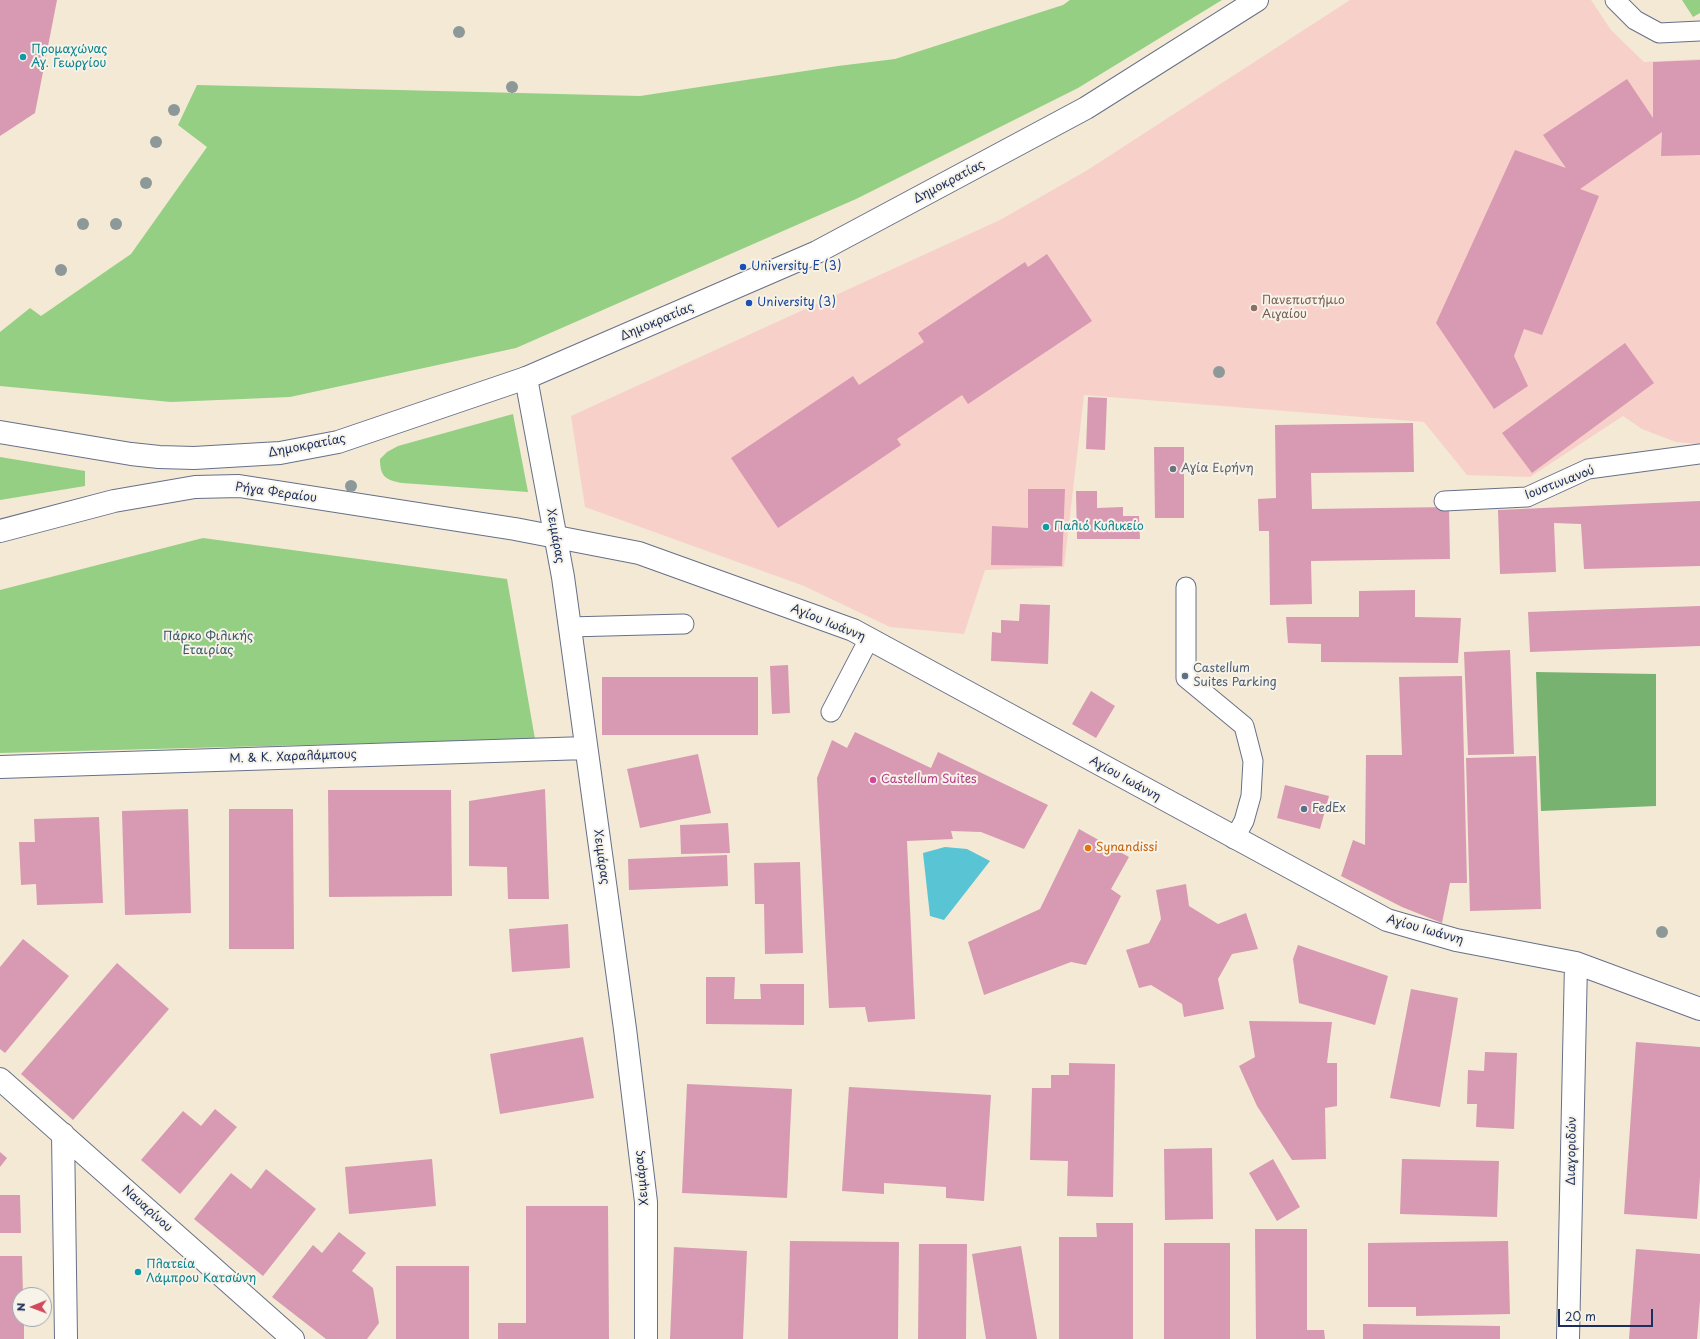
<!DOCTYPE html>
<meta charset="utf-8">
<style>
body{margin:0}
#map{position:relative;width:1700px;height:1339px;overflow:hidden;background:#f4e9d5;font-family:"Playpen Sans",sans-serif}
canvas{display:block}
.north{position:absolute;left:12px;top:1287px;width:40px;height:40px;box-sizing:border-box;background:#f7f3e8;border:1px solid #9fa5b1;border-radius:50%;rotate:269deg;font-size:11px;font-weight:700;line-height:16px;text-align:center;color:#1b2f5e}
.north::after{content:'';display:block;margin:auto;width:14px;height:18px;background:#d1495b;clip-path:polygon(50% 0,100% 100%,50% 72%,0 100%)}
.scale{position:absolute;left:1558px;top:1309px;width:95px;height:18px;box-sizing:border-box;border:2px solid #1b2f5e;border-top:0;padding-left:5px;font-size:12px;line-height:14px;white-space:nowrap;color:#1b2f5e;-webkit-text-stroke:3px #f7f3e8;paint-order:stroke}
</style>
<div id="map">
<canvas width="1700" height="1339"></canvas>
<div class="north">N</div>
<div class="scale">20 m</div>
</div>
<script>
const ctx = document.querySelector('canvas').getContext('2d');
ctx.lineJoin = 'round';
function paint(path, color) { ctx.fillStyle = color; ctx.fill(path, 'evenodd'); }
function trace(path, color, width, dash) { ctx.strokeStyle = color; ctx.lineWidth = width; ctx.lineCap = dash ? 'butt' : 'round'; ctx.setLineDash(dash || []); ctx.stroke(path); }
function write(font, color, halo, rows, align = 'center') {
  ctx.font = font + ' "Playpen Sans",sans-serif'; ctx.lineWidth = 4; ctx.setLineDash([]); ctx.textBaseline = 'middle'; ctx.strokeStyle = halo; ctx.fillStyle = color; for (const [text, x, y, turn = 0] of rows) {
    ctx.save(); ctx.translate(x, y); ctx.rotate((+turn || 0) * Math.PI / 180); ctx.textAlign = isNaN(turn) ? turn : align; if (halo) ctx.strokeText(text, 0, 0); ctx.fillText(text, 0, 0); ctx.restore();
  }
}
paint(new Path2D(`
 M 1350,0 L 1591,0 L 1611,30 L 1644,62 L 1700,59 L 1700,444 L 1676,442 L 1642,429 L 1623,416 L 1530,477 L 1467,475 L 1424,422 L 1084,395 L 1064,567 L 985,570 L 964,634 L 890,627 L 804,586 L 585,507 L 571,416 L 1000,220 L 1086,171 Z`), '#f7d0ca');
paint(new Path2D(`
 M 1070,0 L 1222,0 L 1078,88 L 856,199 L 516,348 L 290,397 L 171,402 L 0,386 L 0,332 L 30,308 L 41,316 L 131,254 L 207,147 L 178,125 L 197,85 L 640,96 L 838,66 L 895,59 L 1063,5 Z
 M 1682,0 L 1700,0 L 1700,13 L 1693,17 Z
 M 513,414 L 528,492 L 402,483 C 386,480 380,477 380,459 L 387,452 L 398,446 Z
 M 0,457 L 85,471 L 85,486 L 0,500 Z
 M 203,538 L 507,579 L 535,739 L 0,753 L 0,590 Z`), '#94cf83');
paint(new Path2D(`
 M 1536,672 L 1656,674 L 1656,806 L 1541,811 Z`), '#77b271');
paint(new Path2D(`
 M 945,847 L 967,849 L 990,861 L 944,920 L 930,916 L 923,853 Z`), '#59c4d3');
paint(new Path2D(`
 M 0,0 L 57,0 L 35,113 L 0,136 Z
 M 1700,60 L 1700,155 L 1661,156 L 1662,132 L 1580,189 L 1599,196 L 1542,335 L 1524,329 L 1514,356 L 1528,386 L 1494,409 L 1436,323 L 1515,150 L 1566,168 L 1543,135 L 1627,79 L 1653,118 L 1653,62 Z
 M 1047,254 L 1092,321 L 968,404 L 962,395 L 897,439 L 901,445 L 778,528 L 731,458 L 853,376 L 859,385 L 924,342 L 918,333 L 1025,262 L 1028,267 Z
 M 1625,343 L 1654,383 L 1532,473 L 1502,433 Z
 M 1088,397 L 1107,398 L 1105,450 L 1086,449 Z
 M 1413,423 L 1414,472 L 1311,473 L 1312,509 L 1449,507 L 1450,559 L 1311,561 L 1312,604 L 1270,605 L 1269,531 L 1259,531 L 1258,499 L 1276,498 L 1275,425 Z
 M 1154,447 L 1184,447 L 1184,518 L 1155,518 Z
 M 1028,489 L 1065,489 L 1062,566 L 991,565 L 992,526 L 1028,528 Z
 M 1076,491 L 1097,491 L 1097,508 L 1123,507 L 1123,516 L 1139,516 L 1140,539 L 1077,539 Z
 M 1700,501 L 1700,566 L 1584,569 L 1581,524 L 1554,523 L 1556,572 L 1500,574 L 1498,510 Z
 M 1415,590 L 1415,617 L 1461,618 L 1458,663 L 1321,662 L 1321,644 L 1288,643 L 1286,617 L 1359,617 L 1359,591 Z
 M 1020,604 L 1050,605 L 1048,664 L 991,661 L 992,632 L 1001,633 L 1001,620 L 1019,621 Z
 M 1700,606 L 1700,646 L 1530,652 L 1528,612 Z
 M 1510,650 L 1514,754 L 1468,755 L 1464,652 Z
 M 788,665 L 790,713 L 772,714 L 770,666 Z
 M 1462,676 L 1467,883 L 1450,883 L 1442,923 L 1402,907 L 1341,876 L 1353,840 L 1365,845 L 1366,755 L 1402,755 L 1399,677 Z
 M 602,677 L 758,677 L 758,735 L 602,735 Z
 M 1091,691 L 1115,706 L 1096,738 L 1072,724 Z
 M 855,732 L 931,768 L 938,752 L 1048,805 L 1024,849 L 981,832 L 951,831 L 953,839 L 907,841 L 915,1019 L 868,1022 L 865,1007 L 829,1008 L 817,778 L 832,740 L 847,748 Z
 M 698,754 L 711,813 L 640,828 L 627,769 Z
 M 1536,756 L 1541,909 L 1470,911 L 1466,758 Z
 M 1285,785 L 1329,796 L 1320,829 L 1277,818 Z
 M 545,789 L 549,899 L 508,899 L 507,867 L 469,866 L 469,801 Z
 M 328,790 L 451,790 L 452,896 L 329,897 Z
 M 188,809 L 191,913 L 125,915 L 122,811 Z
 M 229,809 L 293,809 L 294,949 L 229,949 Z
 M 99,817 L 103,903 L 37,905 L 36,884 L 21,885 L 19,842 L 35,842 L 34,819 Z
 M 728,823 L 730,853 L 681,854 L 680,825 Z
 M 1079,829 L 1129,857 L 1111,889 L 1121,896 L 1086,965 L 1071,962 L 984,995 L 968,942 L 1040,909 Z
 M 727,855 L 728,886 L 629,890 L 628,859 Z
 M 800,862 L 803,953 L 765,954 L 764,904 L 755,904 L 754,863 Z
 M 1186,884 L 1189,906 L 1218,924 L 1246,913 L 1258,949 L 1232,954 L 1218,979 L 1224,1009 L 1184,1017 L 1182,1004 L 1151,985 L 1139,988 L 1126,950 L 1149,943 L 1161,919 L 1156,890 Z
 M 568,924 L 570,968 L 512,972 L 509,929 Z
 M 23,939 L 69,976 L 5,1053 L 0,1049 L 0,967 Z
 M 1298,945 L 1388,976 L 1375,1025 L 1299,1003 L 1293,959 Z
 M 117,963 L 169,1009 L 73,1120 L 21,1074 Z
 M 706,977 L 735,977 L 734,999 L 761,999 L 760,984 L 804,984 L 804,1025 L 706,1024 Z
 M 1411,989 L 1458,998 L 1440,1107 L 1390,1098 Z
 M 1249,1021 L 1332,1022 L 1327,1063 L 1337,1063 L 1337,1106 L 1325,1108 L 1326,1159 L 1292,1160 L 1257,1106 L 1239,1066 L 1255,1057 Z
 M 583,1037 L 594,1098 L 500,1114 L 490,1054 Z
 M 1636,1042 L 1700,1047 L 1700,1177 L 1697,1219 L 1624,1214 Z
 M 1485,1052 L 1517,1053 L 1514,1129 L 1476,1127 L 1477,1104 L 1467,1104 L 1468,1070 L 1484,1071 Z
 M 1069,1063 L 1115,1064 L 1113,1197 L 1067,1196 L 1068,1161 L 1030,1160 L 1032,1088 L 1051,1088 L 1051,1075 L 1069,1075 Z
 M 687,1084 L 792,1089 L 787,1198 L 682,1193 Z
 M 849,1087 L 991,1095 L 984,1201 L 946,1198 L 946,1187 L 884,1183 L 884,1194 L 842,1191 Z
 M 215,1109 L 237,1127 L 180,1194 L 141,1160 L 183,1111 L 201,1126 Z
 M 1212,1148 L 1213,1219 L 1165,1220 L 1164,1149 Z
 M 0,1152 L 7,1158 L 0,1167 Z
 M 432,1159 L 436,1206 L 349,1214 L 345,1167 Z
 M 1273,1159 L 1300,1207 L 1277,1221 L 1249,1173 Z
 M 1402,1159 L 1499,1161 L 1497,1217 L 1400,1214 Z
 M 266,1169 L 316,1209 L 263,1276 L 194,1219 L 231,1173 L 251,1189 Z
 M 0,1195 L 20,1195 L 21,1233 L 0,1233 Z
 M 526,1206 L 608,1206 L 609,1339 L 498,1339 L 498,1323 L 526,1323 Z
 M 1096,1223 L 1133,1223 L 1133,1339 L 1059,1339 L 1059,1237 L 1097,1237 Z
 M 1255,1229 L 1307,1229 L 1307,1330 L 1324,1330 L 1325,1339 L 1256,1339 Z
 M 339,1232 L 366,1253 L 352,1271 L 373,1288 L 379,1323 L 367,1339 L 326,1339 L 272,1297 L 313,1245 L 322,1253 Z
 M 790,1241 L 899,1242 L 898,1339 L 788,1339 Z
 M 1508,1241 L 1510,1314 L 1416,1316 L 1416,1307 L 1368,1307 L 1368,1243 Z
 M 1164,1243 L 1230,1243 L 1230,1339 L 1164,1339 Z
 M 919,1244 L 967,1244 L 966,1339 L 918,1339 Z
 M 1021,1246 L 1037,1339 L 986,1339 L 972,1254 Z
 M 674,1247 L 747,1251 L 743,1339 L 670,1339 Z
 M 1636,1249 L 1700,1254 L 1700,1301 L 1697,1339 L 1629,1339 Z
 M 0,1256 L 22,1256 L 23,1295 L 20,1295 L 20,1319 L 24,1319 L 24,1339 L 0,1339 Z
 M 396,1266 L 469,1266 L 469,1339 L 396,1339 Z
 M 1363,1324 L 1500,1326 L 1500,1339 L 1363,1339 Z`), '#d79ab2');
const service = new Path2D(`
 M 1615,0 L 1635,20 L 1659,33 L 1700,31
 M 1444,501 L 1527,497 L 1588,469 L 1700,454
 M 1186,587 L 1186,678 L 1244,726 L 1253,761 L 1251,796 L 1244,821 L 1234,839
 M 569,627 L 684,624
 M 831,712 L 869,639`);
const minor = new Path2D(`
 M 526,378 L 563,577 L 625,1029 L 646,1202 L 646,1339
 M 0,767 L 586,748
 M 0,1079 L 293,1339
 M 63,1134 L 66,1339`);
const tertiary = new Path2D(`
 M 0,531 L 114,501 L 195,487 L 239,486 L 515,529 L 639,553 L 853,630 L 1387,920 L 1456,940 L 1576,963 L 1700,1009
 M 1568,1339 L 1576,963`);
const primary = new Path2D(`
 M 0,432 L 131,454 L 159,457 L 194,458 L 280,453 L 338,442 L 526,378 L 817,252 L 1086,108 L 1257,0`);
trace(service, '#677088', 21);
trace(minor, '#677088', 24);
trace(tertiary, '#677088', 24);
trace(primary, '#677088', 24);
trace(service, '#fff', 19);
trace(minor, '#fff', 22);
trace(tertiary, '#fff', 22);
trace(primary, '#fff', 22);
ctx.fillStyle = '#8d9998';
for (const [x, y] of [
 [459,32],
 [512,87],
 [174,110],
 [156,142],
 [146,183],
 [83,224],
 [116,224],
 [61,270],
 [1219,372],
 [351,486],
 [1662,932]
]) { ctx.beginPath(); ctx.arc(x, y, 6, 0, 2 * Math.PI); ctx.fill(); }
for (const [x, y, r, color] of [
 [23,57,4,"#0f9aa8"],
 [743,267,4,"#1a4fb4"],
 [749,303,4,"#1a4fb4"],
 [1254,308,4,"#8d6e63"],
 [1173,469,4,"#6b7280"],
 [1046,527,4,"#0f9aa8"],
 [1185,676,4,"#5c6f8a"],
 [873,780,4,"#d1479c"],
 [1304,809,4,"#5c6f8a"],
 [1088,848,4,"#e8710a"],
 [138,1272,4,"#0f9aa8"]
]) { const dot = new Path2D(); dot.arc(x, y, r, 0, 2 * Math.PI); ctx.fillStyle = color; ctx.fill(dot); trace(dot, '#f7f3e8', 1.5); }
write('12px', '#0d838f', '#f7f3e8', [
 ["Προμαχώνας",31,50],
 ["Αγ. Γεωργίου",31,64],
 ["Παλιό Κυλικείο",1054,527],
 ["Πλατεία",146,1265],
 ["Λάμπρου Κατσώνη",146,1279]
], 'left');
write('12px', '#1b2f5e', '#f7f3e8', [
 ["Δημοκρατίας",949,182,-28],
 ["Δημοκρατίας",657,322,-23],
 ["Δημοκρατίας",307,446,-11],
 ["Ιουστινιανού",1560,483,-21],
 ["Ρήγα Φεραίου",276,493,8],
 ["Χειμάρας",555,536,80],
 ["Αγίου Ιωάννη",828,623,22],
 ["Μ. & Κ. Χαραλάμπους",293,757,-2],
 ["Αγίου Ιωάννη",1125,779,29],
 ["Χειμάρας",601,857,82],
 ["Αγίου Ιωάννη",1425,930,16],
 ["Διαγοριδών",1572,1151,-89],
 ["Χειμάρας",642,1178,-96],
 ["Ναυαρίνου",147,1209,42]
]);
write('12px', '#164399', '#f7f3e8', [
 ["University E (3)",751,267],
 ["University (3)",757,303]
], 'left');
write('12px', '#785e54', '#f7f3e8', [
 ["Πανεπιστήμιο",1262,301],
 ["Αιγαίου",1262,315]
], 'left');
write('12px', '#5b616d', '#f7f3e8', [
 ["Αγία Ειρήνη",1181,469]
], 'left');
write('12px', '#395767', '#f7f3e8', [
 ["Πάρκο Φιλικής",208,637],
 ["Εταιρίας",208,651]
]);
write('12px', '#4e5e75', '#f7f3e8', [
 ["Castellum",1193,669],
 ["Suites Parking",1193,683],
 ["FedEx",1312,809]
], 'left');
write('12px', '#b23c85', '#f7f3e8', [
 ["Castellum Suites",881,780]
], 'left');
write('12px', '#c56008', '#f7f3e8', [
 ["Synandissi",1096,848]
], 'left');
</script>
